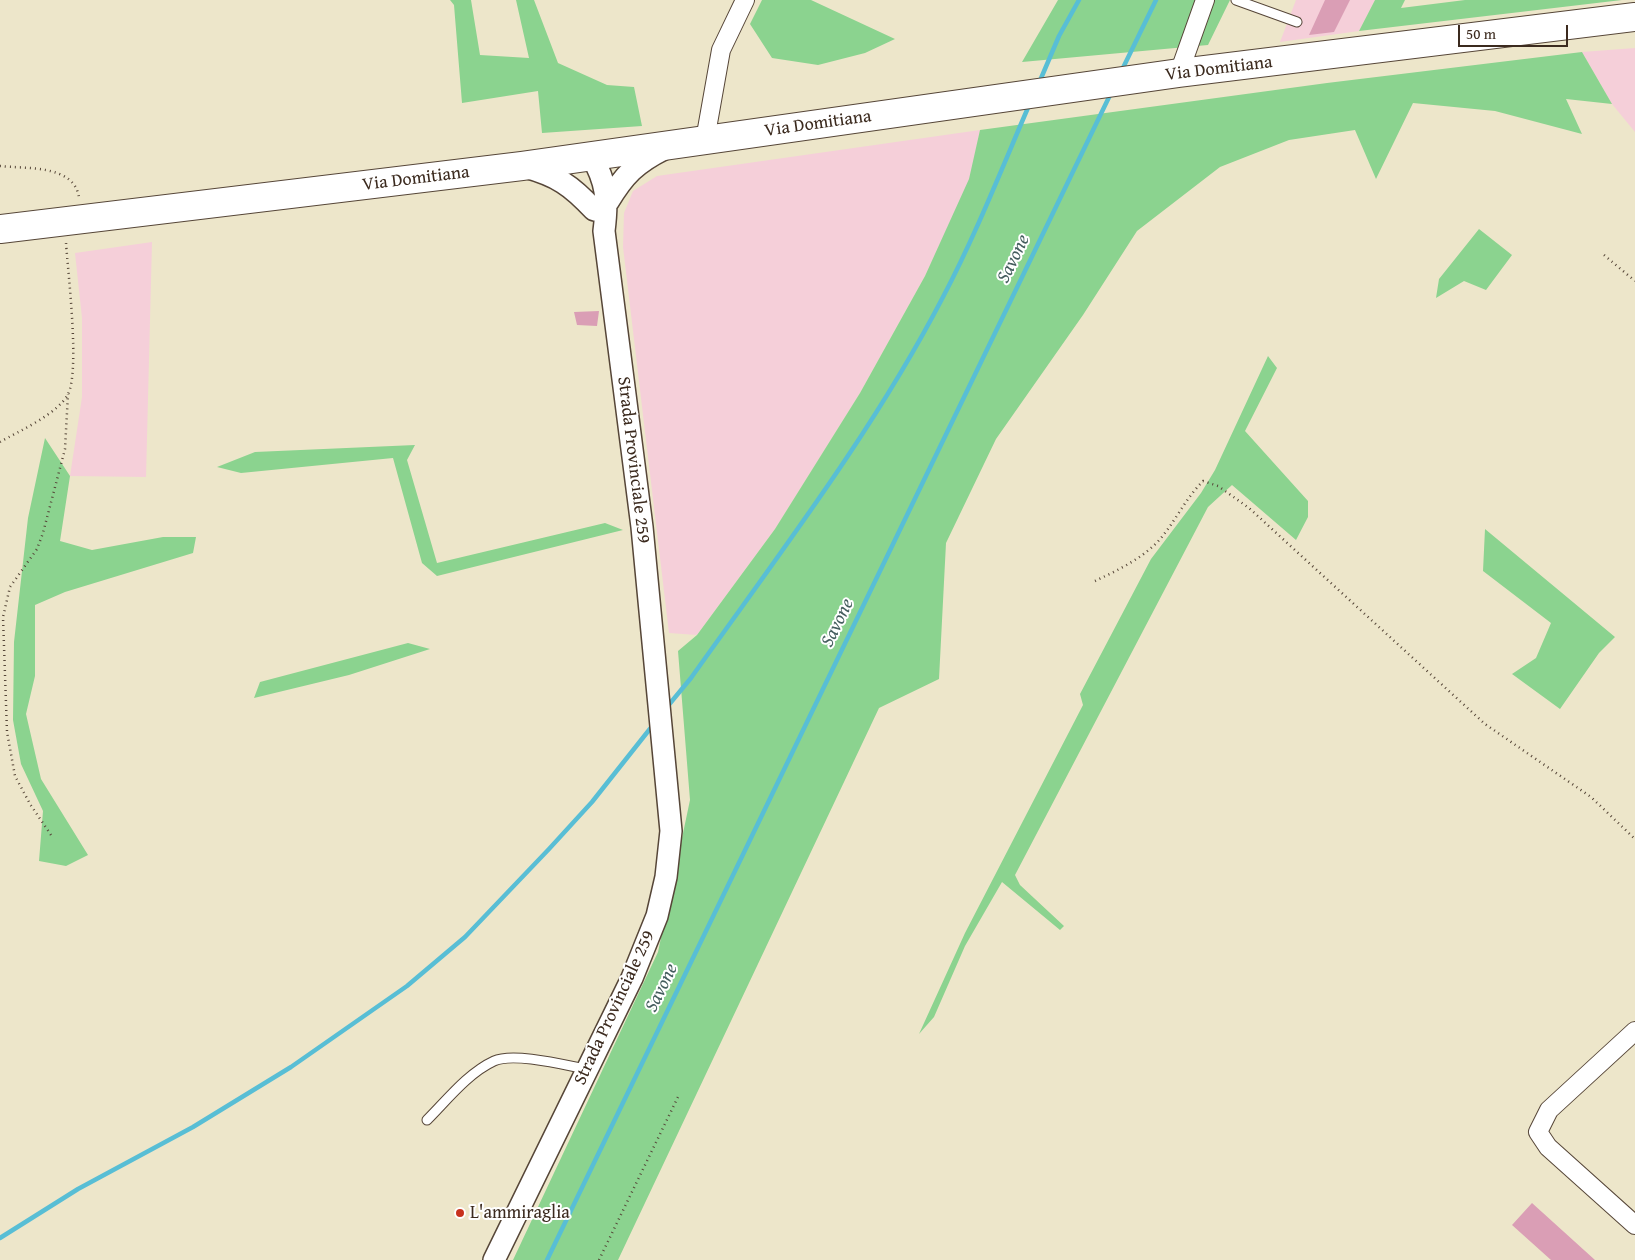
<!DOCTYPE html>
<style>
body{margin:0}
#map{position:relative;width:1635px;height:1260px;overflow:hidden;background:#ede6ca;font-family:"Gentium Book Plus",serif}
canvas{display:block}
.scale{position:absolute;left:1458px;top:25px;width:110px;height:22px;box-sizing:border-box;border:2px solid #3b2a1e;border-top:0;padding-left:6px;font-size:15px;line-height:18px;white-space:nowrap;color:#3b2a1e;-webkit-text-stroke:4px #fff;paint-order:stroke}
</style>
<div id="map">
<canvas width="1635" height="1260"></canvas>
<div class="scale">50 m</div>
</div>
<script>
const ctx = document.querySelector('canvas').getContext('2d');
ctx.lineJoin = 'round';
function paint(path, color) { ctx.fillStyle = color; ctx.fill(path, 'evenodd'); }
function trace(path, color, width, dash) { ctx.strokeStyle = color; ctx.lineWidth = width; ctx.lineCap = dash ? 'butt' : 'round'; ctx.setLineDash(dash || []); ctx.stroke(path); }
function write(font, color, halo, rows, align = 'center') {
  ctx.font = font + ' "Gentium Book Plus",serif'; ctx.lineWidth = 4; ctx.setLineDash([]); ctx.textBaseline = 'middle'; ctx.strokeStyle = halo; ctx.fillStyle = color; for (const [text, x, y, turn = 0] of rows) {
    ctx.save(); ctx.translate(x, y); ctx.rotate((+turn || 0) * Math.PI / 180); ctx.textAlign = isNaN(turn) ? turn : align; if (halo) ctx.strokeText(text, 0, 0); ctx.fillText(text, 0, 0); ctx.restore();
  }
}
paint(new Path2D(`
 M 1296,0 L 1375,0 L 1359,31 L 1280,42 Z
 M 1635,48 L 1635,132 L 1612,104 L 1582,52 Z
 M 980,130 L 970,179 L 925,276 L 860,393 L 775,529 L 697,635 L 669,633 L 623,247 L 624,213 L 633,191 L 657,176 Z
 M 152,242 L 146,477 L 70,476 L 82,397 L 82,318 L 75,253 Z`), '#f5cfd9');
paint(new Path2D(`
 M 450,0 L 471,0 L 480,55 L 529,58 L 516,0 L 534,0 L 558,63 L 607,85 L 634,87 L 642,126 L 542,133 L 538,91 L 462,103 L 454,5 Z
 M 762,0 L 811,0 L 895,39 L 865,53 L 818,65 L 772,58 L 750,24 Z
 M 1058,0 L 1230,0 L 1208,45 L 1022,62 Z
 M 1375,0 L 1405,0 L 1401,8 L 1465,0 L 1622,0 L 1359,31 Z
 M 1582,52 L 1612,104 L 1566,99 L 1582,134 L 1495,111 L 1413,103 L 1376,179 L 1355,130 L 1289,140 L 1220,167 L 1137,231 L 1083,315 L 996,439 L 946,543 L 939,679 L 879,708 L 618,1260 L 513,1260 L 658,952 L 690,800 L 678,651 L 697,635 L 775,529 L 860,393 L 925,276 L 969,179 L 980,130 L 1327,83 Z
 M 1479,229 L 1512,255 L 1486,290 L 1464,281 L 1436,298 L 1439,279 Z
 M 1268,356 L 1277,368 L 1245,431 L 1308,501 L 1308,517 L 1296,540 L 1232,485 L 1208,507 L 1015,875 L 1020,885 L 1064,926 L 1060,930 L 1002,882 L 965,946 L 934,1017 L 919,1034 L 965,933 L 1083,705 L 1080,694 L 1151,559 L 1201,493 L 1215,470 Z
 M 45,438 L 70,476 L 60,541 L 92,550 L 163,537 L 196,537 L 193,553 L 65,592 L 35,605 L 35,676 L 26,714 L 41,779 L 88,855 L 66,866 L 39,861 L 43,811 L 21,764 L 13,720 L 14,642 L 28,518 Z
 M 415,445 L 407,460 L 437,563 L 605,523 L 623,530 L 437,576 L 422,563 L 393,458 L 241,473 L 217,467 L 255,452 Z
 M 1485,529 L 1615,637 L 1599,653 L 1560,709 L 1512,674 L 1536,658 L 1551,623 L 1483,571 Z
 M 408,643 L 430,649 L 349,675 L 254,698 L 260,682 Z`), '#8bd38f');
trace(new Path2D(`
 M 1121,72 L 1156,0
 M 1039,83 L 1059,36 L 1079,0
 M 667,707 L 691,678 C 779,554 873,432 943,297 C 976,234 1002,168 1030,103
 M 0,1238 L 78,1189 L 193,1127 L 291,1067 L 407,986 L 465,937 L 549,849 L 592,802 L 653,725
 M 547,1260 L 1111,93`), '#58bed5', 4.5);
paint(new Path2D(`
 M 1325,0 L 1350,0 L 1334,32 L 1309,35 Z
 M 599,311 L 597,326 L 577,325 L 574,312 Z
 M 1532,1203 L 1595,1260 L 1551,1260 L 1512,1225 Z`), '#da9eb5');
const service = new Path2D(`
 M 1236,0 L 1297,22
 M 427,1120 C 447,1100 468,1073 494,1061 C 513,1052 565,1065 586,1069`);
const minor = new Path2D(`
 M 1179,73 L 1205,0
 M 705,140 L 721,50 L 745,0
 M 1635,1031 L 1549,1110 L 1538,1132 L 1548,1147 L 1635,1225`);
const tertiary = new Path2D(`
 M 525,167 C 557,176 571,185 594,210
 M 608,202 C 624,175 636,163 664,149
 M 494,1260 L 632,978 L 657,916 L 666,877 L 671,831 L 642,527 L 604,231 C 608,199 607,183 591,155`);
const primary = new Path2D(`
 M 0,229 L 522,166 L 1179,73 L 1635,17`);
trace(service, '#564638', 11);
trace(minor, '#564638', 20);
trace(tertiary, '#564638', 24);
trace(primary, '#564638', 30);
trace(new Path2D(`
 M 0,166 C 25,169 75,164 79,198
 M 1604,255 L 1635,281
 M 0,442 C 19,431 58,414 68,394 C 80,371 68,273 66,243
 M 1095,581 C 1118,570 1144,558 1161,538 C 1176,520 1186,498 1203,481 L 1218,486 L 1249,508 L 1485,724 L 1591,797 L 1635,839
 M 51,835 L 30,804 L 15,776 L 7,732 L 3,617 L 10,587 L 37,549 L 43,533 L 65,449 L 68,394
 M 599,1260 L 679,1095`), '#564638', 2.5, [1, 4]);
trace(service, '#fff', 9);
trace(minor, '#fff', 18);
trace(tertiary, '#fff', 21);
trace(primary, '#fff', 28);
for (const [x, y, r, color] of [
 [460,1213,5,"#c8321e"]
]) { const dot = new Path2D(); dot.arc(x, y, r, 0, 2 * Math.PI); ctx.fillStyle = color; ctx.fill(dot); trace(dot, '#fff', 2); }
write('18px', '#3b2a1e', '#fff', [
 ["Via Domitiana",1219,69,-7],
 ["Via Domitiana",818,124,-8],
 ["Via Domitiana",416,179,-7],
 ["Strada Provinciale 259",633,460,83],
 ["Strada Provinciale 259",615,1008,-65]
]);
write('18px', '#3b2a1e', '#fff', [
 ["L'ammiraglia",470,1213]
], 'left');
write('italic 19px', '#455e5e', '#fff', [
 ["Savone",1014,259,-64],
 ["Savone",838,623,-64],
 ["Savone",662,988,-64]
]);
</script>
